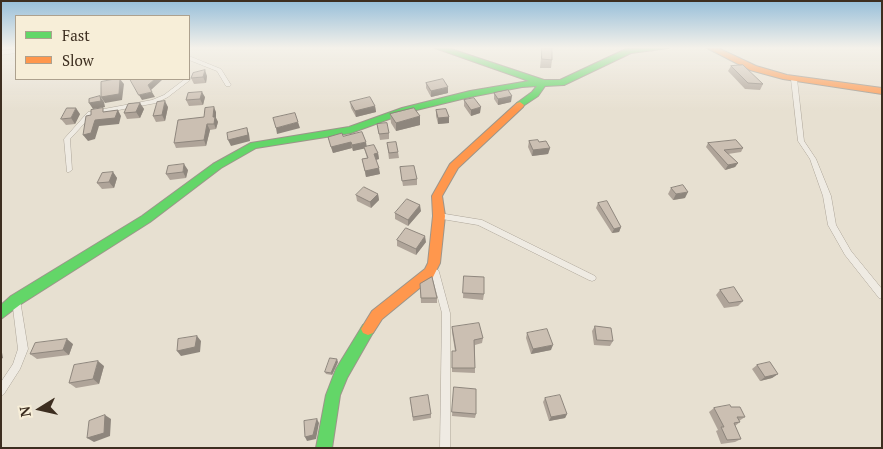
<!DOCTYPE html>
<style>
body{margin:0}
#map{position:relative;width:883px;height:449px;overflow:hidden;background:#e7e0d1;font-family:"PT Serif",serif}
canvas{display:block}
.frame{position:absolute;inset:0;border:2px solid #3d2e20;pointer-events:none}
.legend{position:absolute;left:15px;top:15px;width:175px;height:65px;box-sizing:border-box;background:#f7eed8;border:1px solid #ada18e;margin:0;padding:6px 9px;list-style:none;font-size:15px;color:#3d2e20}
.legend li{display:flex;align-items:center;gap:10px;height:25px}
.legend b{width:25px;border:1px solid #ada18e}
.north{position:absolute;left:15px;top:384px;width:50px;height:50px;-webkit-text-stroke:4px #f7eed8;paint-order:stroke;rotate:260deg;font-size:14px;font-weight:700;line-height:20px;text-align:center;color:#3d2e20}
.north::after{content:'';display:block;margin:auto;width:18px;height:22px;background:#3d2e20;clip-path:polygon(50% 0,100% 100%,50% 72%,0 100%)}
</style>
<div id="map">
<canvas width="883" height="449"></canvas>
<div class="frame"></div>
<ul class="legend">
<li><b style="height:6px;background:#63d668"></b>Fast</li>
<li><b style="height:6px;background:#ff974d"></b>Slow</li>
</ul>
<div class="north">N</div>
</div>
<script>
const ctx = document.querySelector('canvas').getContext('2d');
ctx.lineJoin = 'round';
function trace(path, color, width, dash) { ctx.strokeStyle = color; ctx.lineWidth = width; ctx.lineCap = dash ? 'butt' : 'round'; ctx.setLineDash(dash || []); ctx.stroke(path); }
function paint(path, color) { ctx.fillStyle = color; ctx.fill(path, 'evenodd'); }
const street = new Path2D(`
 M 16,49 L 16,53 L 1,55 L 1,51 Z
 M 189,56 L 221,69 L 231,85 L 230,86 L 226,86 L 217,71 L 189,60 Z
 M 794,77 L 797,79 L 804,141 L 816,159 L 831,196 L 836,225 L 851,251 L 882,289 L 882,299 L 879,298 L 845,255 L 828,225 L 823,196 L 810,159 L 798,141 L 791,79 Z
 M 189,78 L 191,79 L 190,80 L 168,97 L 156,103 L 92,115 L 70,139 L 72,170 L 69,172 L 67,172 L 64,139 L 88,112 L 152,100 L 164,95 L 185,79 L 189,79 Z
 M 439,213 L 482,220 L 595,276 L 596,278 L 595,280 L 592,281 L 589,280 L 478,225 L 436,218 L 435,216 L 436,214 Z
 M 435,269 L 438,270 L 439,272 L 450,313 L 450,448 L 440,448 L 442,313 L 432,276 L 426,275 L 425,273 L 426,271 Z
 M 16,296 L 19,297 L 20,300 L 28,349 L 20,369 L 4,394 L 1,396 L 1,382 L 13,364 L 18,349 L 12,300 L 13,297 Z`);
const fast = new Path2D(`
 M 435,48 L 448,48 L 544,80 L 560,80 L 626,49 L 669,48 L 631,53 L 564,85 L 545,86 L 538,96 L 520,108 L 516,105 L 517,103 L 532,92 L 537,86 L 522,87 L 470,97 L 408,112 L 351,133 L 256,148 L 221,168 L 150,222 L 21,304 L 1,319 L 1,305 L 11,296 L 142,216 L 213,164 L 251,143 L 349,127 L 402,108 L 470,91 L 529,81 Z
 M 368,323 L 373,325 L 375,329 L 347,378 L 340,395 L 332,448 L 316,448 L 326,395 L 336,369 L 363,325 Z`);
const slow = new Path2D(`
 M 707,48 L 718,48 L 756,66 L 787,75 L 882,88 L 882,94 L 783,79 L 750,70 Z
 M 520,102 L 524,105 L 523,107 L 458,168 L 442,196 L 445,216 L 440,263 L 433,277 L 382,319 L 373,333 L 368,335 L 363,333 L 361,329 L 372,311 L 425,269 L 428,263 L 433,216 L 432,196 L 450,164 L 517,103 Z`);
trace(street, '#ada599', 1);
trace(fast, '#9c958a', 2);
trace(slow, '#9c958a', 2);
paint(street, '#efebe3');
paint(fast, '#63d668');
paint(slow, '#ff974d');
paint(new Path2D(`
 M 542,48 L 552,60 L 551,68 L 540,68 Z
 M 731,66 L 763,84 L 760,90 L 745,89 L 728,71 Z
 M 207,76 L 206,83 L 194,84 L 191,78 Z
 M 426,83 L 448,93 L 431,97 L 426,88 Z
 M 494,93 L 511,102 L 498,105 L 494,99 Z
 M 205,97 L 203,105 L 189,106 L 186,100 Z
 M 464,100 L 480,113 L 471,116 L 464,106 Z
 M 350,102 L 375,106 L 376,112 L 356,117 L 351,108 Z
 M 140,103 L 144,109 L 140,118 L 127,119 L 124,113 Z
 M 168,107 L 165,121 L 156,122 L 153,116 Z
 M 436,110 L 449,117 L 449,123 L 438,124 L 436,116 Z
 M 216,112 L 216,118 L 218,122 L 216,129 L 210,130 L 206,146 L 176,148 L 174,143 L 204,117 Z
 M 80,114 L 75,124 L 66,125 L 61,119 Z
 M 390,114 L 420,125 L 396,131 L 391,123 Z
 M 377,124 L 389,133 L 389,139 L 380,140 Z
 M 343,136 L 367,147 L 378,153 L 379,159 L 376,160 L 380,174 L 366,177 L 362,159 L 367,158 L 364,148 L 353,151 L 352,148 L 333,153 L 328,137 Z
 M 529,141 L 539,142 L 550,148 L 548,154 L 532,156 L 528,147 Z
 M 387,143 L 398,152 L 399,158 L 389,159 Z
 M 708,143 L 743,148 L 741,152 L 728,154 L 738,163 L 735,167 L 725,170 L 706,147 Z
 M 400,167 L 417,179 L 417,185 L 403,186 Z
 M 188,170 L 186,178 L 170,180 L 166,174 Z
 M 113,172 L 117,178 L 114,188 L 102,189 L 97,183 Z
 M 671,188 L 685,198 L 673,200 L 668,194 Z
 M 378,194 L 379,200 L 371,208 L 357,201 L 356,195 Z
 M 598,203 L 621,227 L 619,232 L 612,233 L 596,208 Z
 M 421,211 L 408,226 L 395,219 L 395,213 Z
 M 397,240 L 426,242 L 416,255 L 397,246 Z
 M 464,276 L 484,294 L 483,300 L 463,298 Z
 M 420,284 L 437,298 L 437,303 L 421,303 Z
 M 720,290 L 743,301 L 738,306 L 724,308 L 716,295 Z
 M 595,326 L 613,341 L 610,346 L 594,345 L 592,331 Z
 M 452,327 L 483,338 L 482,343 L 475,345 L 475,373 L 452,372 L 452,351 L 455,351 L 452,332 Z
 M 527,333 L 551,350 L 531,354 L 526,338 Z
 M 73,344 L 69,355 L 37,359 L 30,354 Z
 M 338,362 L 332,375 L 326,374 L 325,372 Z
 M 757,365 L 778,374 L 772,378 L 760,381 L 752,369 Z
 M 104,366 L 99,384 L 76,388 L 69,383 Z
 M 454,387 L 476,414 L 475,418 L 452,416 Z
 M 410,398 L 431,414 L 431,418 L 413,421 Z
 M 545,398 L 567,414 L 565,418 L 549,421 L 543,402 Z
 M 731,407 L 745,417 L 739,421 L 740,422 L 735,426 L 741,439 L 735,442 L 721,444 L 716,431 L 718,430 L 709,412 L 714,408 Z`), '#afa499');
paint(new Path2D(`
 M 205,70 L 207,76 L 206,83 L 203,77 Z
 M 120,79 L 124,84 L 122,100 L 105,103 L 101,97 Z
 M 155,79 L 161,79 L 162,80 L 151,90 L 148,85 Z
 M 448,87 L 448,93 L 431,97 L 431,91 Z
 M 152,92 L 155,97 L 142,100 L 139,95 Z
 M 202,92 L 205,97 L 203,105 L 200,99 Z
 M 100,96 L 104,102 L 105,107 L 93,109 L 89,103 Z
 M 512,96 L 511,102 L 498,105 L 498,99 Z
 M 165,101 L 168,107 L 165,121 L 162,115 Z
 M 140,103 L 144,109 L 140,118 L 136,112 Z
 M 375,106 L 376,112 L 356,117 L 355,111 Z
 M 214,107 L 216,112 L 216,118 L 218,122 L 216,129 L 214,124 L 213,117 Z
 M 481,107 L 480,113 L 471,116 L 471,110 Z
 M 76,108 L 80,114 L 75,124 L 71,118 Z
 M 118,110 L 121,116 L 119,124 L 99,126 L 95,139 L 88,141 L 83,135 L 95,120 Z
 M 420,116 L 420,125 L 396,131 L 396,123 Z
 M 449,117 L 449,123 L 438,124 L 438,118 Z
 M 298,122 L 300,128 L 277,134 L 276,128 Z
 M 207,124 L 210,130 L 206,146 L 204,140 Z
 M 247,128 L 249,134 L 250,141 L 231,146 L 228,140 Z
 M 351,142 L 352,148 L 333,153 L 331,147 Z
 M 366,142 L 367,148 L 353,151 L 352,145 Z
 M 550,148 L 548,154 L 532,156 L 533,150 Z
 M 378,153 L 379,159 L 375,160 L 374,154 Z
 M 738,163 L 735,167 L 725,170 L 728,165 Z
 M 184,164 L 188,170 L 186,178 L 183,172 Z
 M 379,168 L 380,174 L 366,177 L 365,171 Z
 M 113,172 L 117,178 L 114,188 L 109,182 Z
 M 688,192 L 685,198 L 673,200 L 676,194 Z
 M 378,194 L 379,200 L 371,208 L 370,202 Z
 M 420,205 L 421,211 L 408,226 L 408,220 Z
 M 621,227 L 619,232 L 612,233 L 614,229 Z
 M 425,236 L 426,242 L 416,255 L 416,249 Z
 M 197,336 L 201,341 L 200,352 L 181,356 L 177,351 Z
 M 67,339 L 73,344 L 69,355 L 63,350 Z
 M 553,345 L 551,350 L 531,354 L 533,349 Z
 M 1,347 L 3,358 L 1,359 Z
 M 337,359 L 338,362 L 332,375 L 331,373 Z
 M 98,361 L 104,366 L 99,384 L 93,379 Z
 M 778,374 L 772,378 L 760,381 L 765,377 Z
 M 567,414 L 565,418 L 549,421 L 551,417 Z
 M 105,415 L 111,419 L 110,436 L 94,442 L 87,438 Z
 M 317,419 L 319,423 L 316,439 L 307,441 L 305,437 Z`), '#8e867d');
const building = new Path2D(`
 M 542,48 L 552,48 L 552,60 L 542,59 Z
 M 743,65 L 763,84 L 748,83 L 731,66 Z
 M 205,70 L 203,77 L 191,78 L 193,73 Z
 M 115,79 L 120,79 L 119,94 L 101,97 L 101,82 Z
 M 130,79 L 155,79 L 148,85 L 152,92 L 139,95 Z
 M 443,79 L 448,87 L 431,91 L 426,83 Z
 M 508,90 L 512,96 L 498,99 L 494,93 Z
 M 202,92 L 200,99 L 186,100 L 188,93 Z
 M 100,96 L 101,101 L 89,103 L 89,99 Z
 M 370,97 L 375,106 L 355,111 L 350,102 Z
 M 474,98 L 481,107 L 471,110 L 464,100 Z
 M 165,101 L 162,115 L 153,116 L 157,102 Z
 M 140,103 L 136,112 L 124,113 L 128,104 Z
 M 214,107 L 213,117 L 215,117 L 214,124 L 207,124 L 204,140 L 174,143 L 178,120 L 204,117 L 205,108 Z
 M 67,108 L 76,108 L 71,118 L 61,119 Z
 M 103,108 L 103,112 L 118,110 L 115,118 L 95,120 L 91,133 L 83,135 L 86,116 L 91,115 L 91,110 Z
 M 414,108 L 420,116 L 396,123 L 390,114 Z
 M 446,109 L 449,117 L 438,118 L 436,110 Z
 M 295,113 L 298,122 L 276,128 L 273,118 Z
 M 387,123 L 389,133 L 379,134 L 377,124 Z
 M 247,128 L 248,135 L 228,140 L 227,133 Z
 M 362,132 L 366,142 L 352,145 L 351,142 L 331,147 L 328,137 L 342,133 L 343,136 Z
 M 538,140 L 539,142 L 546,141 L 550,148 L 533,150 L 529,141 Z
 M 736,140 L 743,148 L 724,150 L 738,163 L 728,165 L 708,143 Z
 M 396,142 L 398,152 L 389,153 L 387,143 Z
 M 374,145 L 378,153 L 374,154 L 379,168 L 365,171 L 362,159 L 368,158 L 364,147 Z
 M 184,164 L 183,172 L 166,174 L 168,166 Z
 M 414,166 L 417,179 L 402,181 L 400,167 Z
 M 113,172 L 109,182 L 97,183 L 102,173 Z
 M 683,185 L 688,192 L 676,194 L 671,188 Z
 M 364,187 L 378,194 L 370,202 L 356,195 Z
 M 407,199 L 420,205 L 408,220 L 395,213 Z
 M 607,201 L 621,227 L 614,229 L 598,203 Z
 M 406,228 L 425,236 L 416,249 L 397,240 Z
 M 464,276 L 484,277 L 484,294 L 463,293 Z
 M 432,277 L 437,298 L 421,298 L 420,284 Z
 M 734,287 L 743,301 L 729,303 L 720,290 Z
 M 479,323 L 483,338 L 474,340 L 475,368 L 452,368 L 452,351 L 456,351 L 452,327 Z
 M 595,326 L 611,328 L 613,341 L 597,340 Z
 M 547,329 L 553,345 L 533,349 L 527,333 Z
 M 197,336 L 195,347 L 177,351 L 178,339 Z
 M 67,339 L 63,350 L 30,354 L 35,343 Z
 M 330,358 L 337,359 L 331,373 L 325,372 Z
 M 98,361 L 93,379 L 69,383 L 74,365 Z
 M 770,362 L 778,374 L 765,377 L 757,365 Z
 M 454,387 L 476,389 L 476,414 L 452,412 Z
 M 428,395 L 431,414 L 413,417 L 410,398 Z
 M 560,395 L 567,414 L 551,417 L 545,398 Z
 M 730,405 L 731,407 L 740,407 L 745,417 L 737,417 L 740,422 L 734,423 L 741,439 L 727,440 L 721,427 L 724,427 L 714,408 Z
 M 105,415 L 104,433 L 87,438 L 89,421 Z
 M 317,419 L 313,435 L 305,437 L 304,421 Z`);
paint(building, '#cbbfb2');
trace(building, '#8e867d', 1);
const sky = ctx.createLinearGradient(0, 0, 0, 111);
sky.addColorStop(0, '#96bed9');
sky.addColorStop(0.43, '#f4f1ea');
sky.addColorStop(1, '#f4f1ea00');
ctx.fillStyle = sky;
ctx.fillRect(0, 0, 883, 111);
</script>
